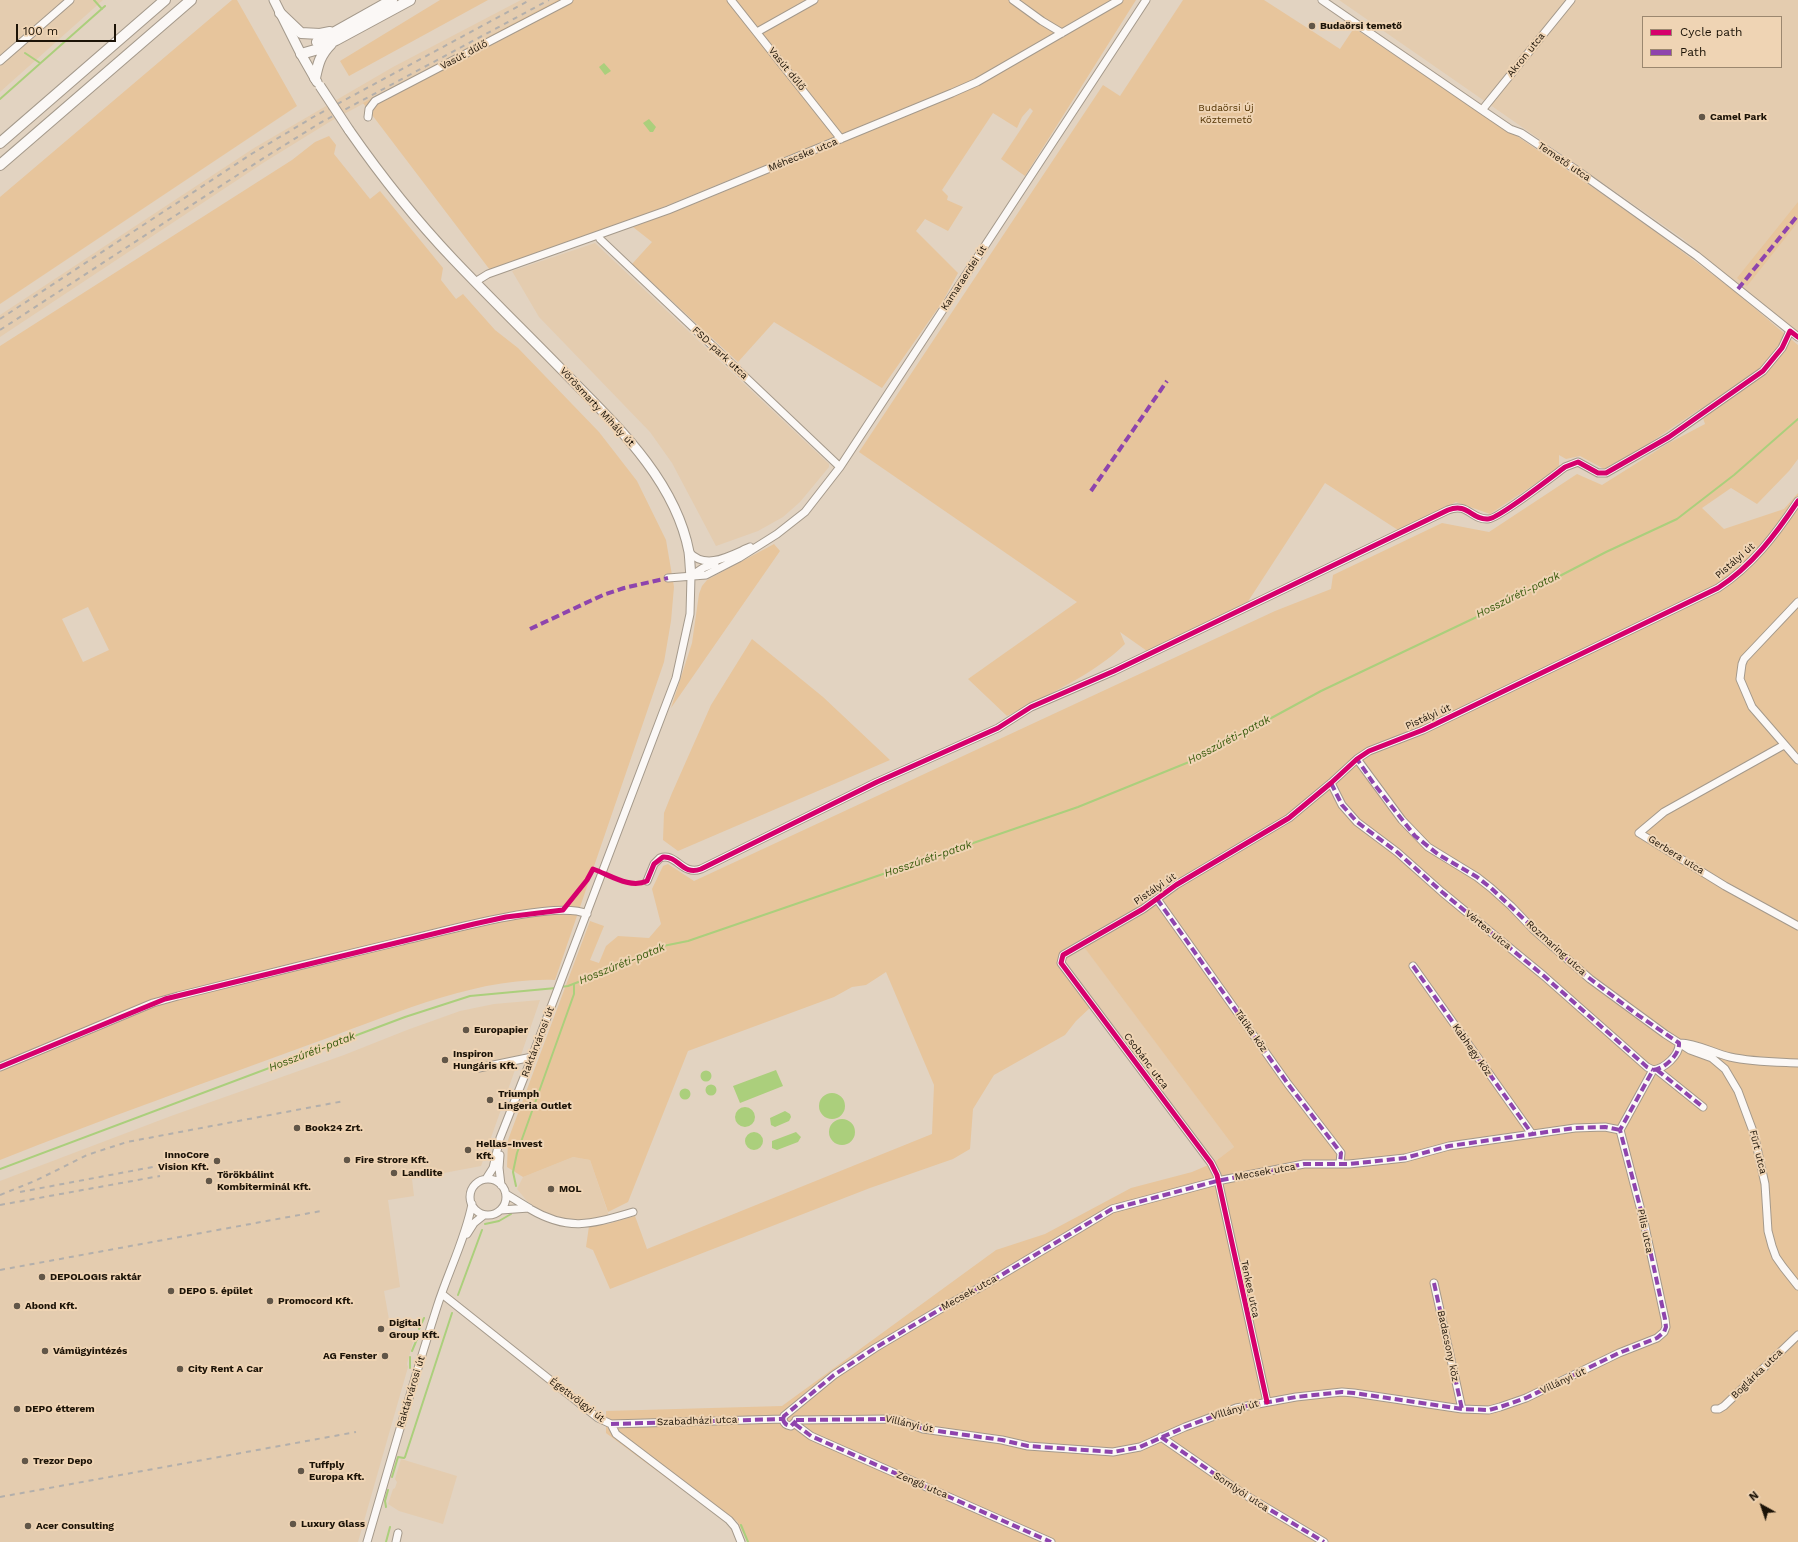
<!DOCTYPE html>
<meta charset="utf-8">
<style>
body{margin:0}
#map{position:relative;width:1798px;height:1542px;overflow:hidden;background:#e2d3c1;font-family:"Work Sans",sans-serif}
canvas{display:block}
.legend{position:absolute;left:1642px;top:16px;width:140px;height:52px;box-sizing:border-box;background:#efd4b4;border:1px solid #9b876f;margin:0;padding:5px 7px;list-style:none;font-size:12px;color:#1c1307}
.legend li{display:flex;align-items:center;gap:8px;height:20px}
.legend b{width:20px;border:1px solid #9b876f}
.north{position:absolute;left:1742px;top:1486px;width:40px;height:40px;-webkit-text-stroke:3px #efd4b4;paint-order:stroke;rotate:320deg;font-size:11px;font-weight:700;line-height:16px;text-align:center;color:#1c1307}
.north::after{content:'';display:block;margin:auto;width:14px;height:18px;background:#1c1307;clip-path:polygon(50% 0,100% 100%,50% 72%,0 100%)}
.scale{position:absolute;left:16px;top:24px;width:100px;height:18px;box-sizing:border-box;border:2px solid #1c1307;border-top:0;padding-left:5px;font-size:12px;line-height:14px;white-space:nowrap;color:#1c1307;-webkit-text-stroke:3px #efd4b4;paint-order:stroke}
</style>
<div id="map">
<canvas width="1798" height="1542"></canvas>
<ul class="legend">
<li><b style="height:5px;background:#d6006c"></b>Cycle path</li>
<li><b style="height:5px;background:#8e44ad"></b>Path</li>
</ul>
<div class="north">N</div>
<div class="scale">100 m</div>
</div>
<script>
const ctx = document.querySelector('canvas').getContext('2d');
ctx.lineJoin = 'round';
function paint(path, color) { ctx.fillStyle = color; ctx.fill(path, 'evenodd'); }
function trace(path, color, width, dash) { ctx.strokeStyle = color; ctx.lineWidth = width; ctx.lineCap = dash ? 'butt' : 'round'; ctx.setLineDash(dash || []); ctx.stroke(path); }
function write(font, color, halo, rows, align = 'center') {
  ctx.font = font + ' "Work Sans",sans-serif'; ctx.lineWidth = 4; ctx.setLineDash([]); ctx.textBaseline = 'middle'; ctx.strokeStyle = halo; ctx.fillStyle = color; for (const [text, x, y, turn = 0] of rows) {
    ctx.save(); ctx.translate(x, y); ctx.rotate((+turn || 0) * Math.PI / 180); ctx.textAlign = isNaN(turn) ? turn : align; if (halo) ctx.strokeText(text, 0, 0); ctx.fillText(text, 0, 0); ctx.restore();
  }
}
paint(new Path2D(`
 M 0,0 L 103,0 L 0,92 Z
 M 521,0 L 557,0 L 331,121 L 263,163 L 0,337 L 0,315 L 254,148 L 393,67 Z
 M 1339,0 L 1798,0 L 1798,334 L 1682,238 ZM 1643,17 L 1781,17 L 1781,67 L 1643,67 Z
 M 595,243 L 829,464 L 829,467 L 800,502 L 783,517 L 758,531 L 716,546 L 672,463 L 650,432 L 539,317 L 512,271 Z
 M 1084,946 L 1234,1147 L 1213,1163 L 1061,963 Z
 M 540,1000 L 521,1055 L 476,1064 L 477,1071 L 507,1066 L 516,1067 L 481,1166 L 412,1179 L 414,1196 L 388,1200 L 400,1287 L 384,1291 L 388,1314 L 393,1340 L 414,1338 L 407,1364 L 408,1367 L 358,1542 L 0,1542 L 0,1181 L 171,1116 L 344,1055 L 407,1030 L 460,1011 L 494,1004 Z
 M 573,1157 L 590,1160 L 609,1216 L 599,1219 L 575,1220 L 545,1214 L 527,1201 L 517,1189 L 523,1177 Z
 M 401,1459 L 457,1476 L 443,1524 L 399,1511 L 388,1504 L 393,1489 L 395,1488 L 397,1482 L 395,1479 Z`), '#e4ccaf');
paint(new Path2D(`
 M 232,0 L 237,0 L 297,106 L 0,304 L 0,197 Z
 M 440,0 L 488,0 L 349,76 L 340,61 Z
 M 557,0 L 1136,0 L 1025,176 L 1001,159 L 1033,111 L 1030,108 L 1022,117 L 1017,128 L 993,113 L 942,190 L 948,196 L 947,200 L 963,207 L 948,231 L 925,219 L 916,231 L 958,273 L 943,301 L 882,388 L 774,322 L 738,362 L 632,264 L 652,242 L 633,227 L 699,202 L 797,161 L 790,155 L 651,212 L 490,270 L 363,103 Z
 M 1183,0 L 1264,0 L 1340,49 L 1352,31 L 1357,30 C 1473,108 1593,183 1704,268 C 1737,292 1767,319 1798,345 L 1798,459 L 1789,471 L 1757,504 L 1731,488 L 1702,508 L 1724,529 L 1784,509 L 1798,493 L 1798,1542 L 748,1542 L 737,1521 L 684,1491 L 606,1433 L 606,1411 L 782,1406 L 996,1250 L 1045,1234 L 1131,1188 L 1192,1172 L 1213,1163 L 1234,1147 L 1084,947 L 1061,963 L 1093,1005 L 1076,1021 L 1065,1035 L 994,1075 L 973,1109 L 970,1149 L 953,1159 L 870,1188 L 610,1289 L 593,1250 L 586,1247 L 589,1226 L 608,1224 L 635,1216 L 647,1249 L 932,1134 L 934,1085 L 886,972 L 866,985 L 852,987 L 834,997 L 688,1051 L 628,1202 L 608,1212 L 590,1160 L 573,1157 L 523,1177 L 507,1167 L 508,1140 L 590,921 L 604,926 L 590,960 L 599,963 L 606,946 L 618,936 L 649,938 L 661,924 L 652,889 L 663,866 L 668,864 L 694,881 L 1275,611 L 1331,589 L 1333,575 L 1442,523 L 1489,532 L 1577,474 L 1602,485 L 1667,444 L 1705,424 L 1700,409 L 1639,450 L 1604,469 L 1580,456 L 1566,459 L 1559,455 L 1559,468 L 1490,514 L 1456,502 L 1398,530 L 1325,483 L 1247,603 L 1147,651 L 1120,632 L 1125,644 C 1095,674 1045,696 1007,716 L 968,679 L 1077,602 L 859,452 L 1103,85 L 1120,96 Z
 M 329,136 L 336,145 L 334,154 L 370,199 L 380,191 L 443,268 L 441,280 L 456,299 L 463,294 L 495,330 L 518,348 L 599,432 L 637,481 L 666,540 L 674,587 L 671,621 L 664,662 L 555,980 C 473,977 388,1017 311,1044 C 207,1082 103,1119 0,1160 L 0,346 L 292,160 L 315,142 ZM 88,607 L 109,650 L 83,662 L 62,619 Z
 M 1798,202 L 1798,222 L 1747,286 L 1737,278 Z
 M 774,544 L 780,551 L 671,708 L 692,643 L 699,594 L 702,586 L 707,580 Z
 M 752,639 L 823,697 L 890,760 L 678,851 L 663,840 L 664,813 L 672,793 L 711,705 Z`), '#e7c59c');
paint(new Path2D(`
 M 604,63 L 611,71 L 605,75 L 599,67 Z
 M 649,119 L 656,127 L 653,132 L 650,132 L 643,123 Z
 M 776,1070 L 783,1086 L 740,1103 L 733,1086 Z
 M700.5 1076a5.5 5.5 0 1 1 11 0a5.5 5.5 0 1 1-11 0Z
 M705.5 1090a5.5 5.5 0 1 1 11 0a5.5 5.5 0 1 1-11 0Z
 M679.5 1094a5.5 5.5 0 1 1 11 0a5.5 5.5 0 1 1-11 0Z
 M819 1106a13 13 0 1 1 26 0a13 13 0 1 1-26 0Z
 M735 1117a10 10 0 1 1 20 0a10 10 0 1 1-20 0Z
 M 785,1111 L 790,1114 L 791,1117 L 789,1121 L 775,1127 L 771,1125 L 770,1118 Z
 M829 1132a13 13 0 1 1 26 0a13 13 0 1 1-26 0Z
 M 796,1132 L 801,1137 L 798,1142 L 777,1150 L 772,1148 L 772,1141 Z
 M745 1141a9 9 0 1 1 18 0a9 9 0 1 1-18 0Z`), '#abcf7c');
trace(new Path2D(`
 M 94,0 L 102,9
 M 25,53 L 40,63
 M 0,99 L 105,6
 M 560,987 L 568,986 L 643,957 L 663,946 L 688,941 L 1078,807 L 1194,760 L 1321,691 L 1525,594 L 1606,552 L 1677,519 L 1734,475 L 1798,419
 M 0,1169 L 405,1017 L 470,996 L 556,988
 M 516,1186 L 513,1172 L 517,1153 L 574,994 L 574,984
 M 485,1224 L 499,1221 L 511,1214
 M 458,1295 L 482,1230
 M 419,1329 L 424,1318
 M 412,1351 L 417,1339
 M 410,1368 L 410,1357
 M 392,1477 L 398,1457 L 404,1458 L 405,1457 L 452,1313
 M 386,1507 L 385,1501 L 388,1490
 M 741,1525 L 748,1542
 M 386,1542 L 390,1527`), '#abcf7c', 2);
const minor = new Path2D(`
 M 731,0 L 841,139
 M 1013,0 L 1042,21 L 1062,33
 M 1322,0 L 1482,110 L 1510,129 L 1521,133 L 1575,169 L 1697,256 L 1798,337
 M 757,32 L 814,0
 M 0,61 L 70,0
 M 1482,110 L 1571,0
 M 368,117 L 369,109 L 375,101 L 569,0
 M 600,239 L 840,467
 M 475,282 L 488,274 L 668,210 L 952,93 L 977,82 L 1119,0
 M 689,552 C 706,571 731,555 750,547
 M 691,576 L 703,568 L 715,563
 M 668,578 L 706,575 L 739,558 L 777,534 L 805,512 L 840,467 L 1146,0
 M 1798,602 L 1744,659 L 1742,664 L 1740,679 L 1752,707 L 1798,760
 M 1784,745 L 1664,812 L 1639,833 L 1725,886 L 1798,926
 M 1357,759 L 1402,820 L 1428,847 L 1477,877 L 1491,888 L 1511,906 L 1533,929 L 1590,979 L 1665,1034 L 1690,1050 L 1712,1058 L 1725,1069 L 1738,1091 L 1754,1134 L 1765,1184 L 1768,1231 L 1772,1246 L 1776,1257 L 1783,1267 L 1798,1286
 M 1331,783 L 1342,805 L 1357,822 L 1397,852 L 1442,892 L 1544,976 L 1647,1067 L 1653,1070
 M 647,881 L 654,864 L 660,858 C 676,852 682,876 701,869 L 877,782 L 998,728 L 1031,707 L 1114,671 L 1448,510 C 1468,502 1471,520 1488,519 C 1498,519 1553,476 1565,467 L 1578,462 L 1598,473 L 1606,473 L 1669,437 L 1763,371 L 1782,348 L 1790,331
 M 1157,899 L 1288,1084 L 1341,1153 L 1340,1163
 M 1413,966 L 1532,1134
 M 1680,1043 C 1696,1043 1713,1053 1730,1057 C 1752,1062 1776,1062 1798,1063
 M 0,1067 L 153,1003 L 178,996 C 253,977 327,959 402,941 C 439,933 556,899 587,914
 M 479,1068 L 532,1057
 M 1657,1070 L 1703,1107
 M 1620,1130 L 1653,1070 C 1664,1069 1680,1055 1679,1043
 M 500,1155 L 499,1168 L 501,1185
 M 486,1179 L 493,1168 L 500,1138 L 532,1057 L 676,678 L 690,614 L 691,576
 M470 1197a18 18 0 1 1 36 0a18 18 0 1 1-36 0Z
 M 506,1194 L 529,1208
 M 530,1209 C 569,1232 592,1224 633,1212
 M 501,1210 L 529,1208
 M 467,1234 L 474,1223 L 484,1215
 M 1434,1283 L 1462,1409
 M 442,1294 L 598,1418 L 611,1424 L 783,1419
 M 1267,1402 L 1217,1175 L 1211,1163 L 1061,963 L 1063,955 L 1143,909 L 1176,885 L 1289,818 L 1331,783 L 1357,759 L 1369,751 L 1423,730 L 1718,588 C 1752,566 1776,534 1798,501
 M 1715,1409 L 1719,1409 L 1724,1406 L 1798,1335
 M 783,1419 L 784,1416 L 834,1375 L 875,1348 L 944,1307 L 988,1283 L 1112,1209 L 1217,1181 L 1304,1164 L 1349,1164 L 1405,1158 L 1449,1146 L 1575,1128 L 1605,1127 L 1620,1130
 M 783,1419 C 784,1424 786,1425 791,1426 L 796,1421
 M 796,1420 L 890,1419 L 900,1420 L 923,1429 L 1002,1440 L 1028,1446 L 1113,1452 L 1140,1447 L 1185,1427 L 1236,1408 L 1296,1397 L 1342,1392 L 1354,1393 L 1462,1409 L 1489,1410 L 1500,1407 L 1526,1398 L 1619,1353 L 1657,1338 L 1664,1332 L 1666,1327 L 1665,1319 L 1644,1222 L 1620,1130
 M 611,1424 L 616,1434 L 729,1520 L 735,1527 L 741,1542
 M 795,1424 L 811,1436 L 1051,1542
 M 1161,1437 L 1242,1493 L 1324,1542
 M 367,1542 C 390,1463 412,1385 437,1307 C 448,1272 465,1240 472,1204
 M 396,1542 L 398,1533`);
const major = new Path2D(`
 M 274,0 L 301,54 L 317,82
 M 349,130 C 381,176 415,219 453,259 C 490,298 528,335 565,373 C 615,424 675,479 689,552 C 690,560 690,568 691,576`);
const highway = new Path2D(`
 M 280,13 L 301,33 L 320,34 L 330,32
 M 317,42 L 392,0
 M 301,54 L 315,50 L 336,40 L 410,0
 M 315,78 C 318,64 320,55 331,44
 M 0,143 L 165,0
 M 0,165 L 191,0`);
trace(minor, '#a4998b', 9);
trace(major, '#a4998b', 11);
trace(highway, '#a4998b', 12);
trace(minor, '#fbf8f6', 7);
trace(major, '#fbf8f6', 9);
trace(highway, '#fbf8f6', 10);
trace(new Path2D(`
 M 0,319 L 253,153 L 315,116 L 530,0
 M 0,330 L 259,161 L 320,123 L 549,0
 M 20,1192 L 158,1166
 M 0,1195 L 37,1180 L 87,1155 L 127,1142 L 344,1101
 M 0,1205 L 160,1176
 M 0,1270 L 321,1211
 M 0,1497 L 356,1432`), '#b3afab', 2, [5, 5]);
const majorBridge = new Path2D(`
 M 320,86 L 349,130`);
trace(majorBridge, '#a4998b', 11, []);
trace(majorBridge, '#fbf8f6', 9);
trace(new Path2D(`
 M 1738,289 L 1798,215
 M 1091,491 L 1167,381
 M 530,629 L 603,595 L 624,588 L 668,578
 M 1355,761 L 1357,759 L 1374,784 L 1415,836 L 1439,855 L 1477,877 L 1491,888 L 1576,968 L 1635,1013 L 1679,1043 C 1680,1055 1664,1069 1653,1070 L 1620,1130
 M 1331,783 L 1342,805 L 1357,822 L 1397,852 L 1442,892 L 1544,976 L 1647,1067 L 1653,1070
 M 1157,899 L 1288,1084 L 1341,1153 L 1340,1163
 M 1413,966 L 1532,1134
 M 1657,1070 L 1703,1107
 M 1434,1283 L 1462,1409
 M 783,1419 L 784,1416 L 834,1375 L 875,1348 L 944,1307 L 988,1283 L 1112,1209 L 1217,1181 L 1304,1164 L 1349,1164 L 1405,1158 L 1449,1146 L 1575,1128 L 1605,1127 L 1620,1130
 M 783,1419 C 784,1424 786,1425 791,1426 L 796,1421
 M 796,1420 L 890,1419 L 900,1420 L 923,1429 L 1002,1440 L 1028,1446 L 1113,1452 L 1140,1447 L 1185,1427 L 1236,1408 L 1296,1397 L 1342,1392 L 1354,1393 L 1462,1409 L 1489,1410 L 1500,1407 L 1526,1398 L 1619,1353 L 1657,1338 L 1664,1332 L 1666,1327 L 1665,1319 L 1644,1222 L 1620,1130
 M 611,1424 L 783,1419
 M 795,1424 L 811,1436 L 1051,1542
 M 1161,1437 L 1242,1493 L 1324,1542`), '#8e44ad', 4, [8, 4]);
trace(new Path2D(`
 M 0,1067 L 165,999 L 474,924 L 506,917 L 563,910 L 587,880 L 593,869 C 610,875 630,889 647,881 L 654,864 L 663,857 C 679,856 682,876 701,869 L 877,782 L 998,728 L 1031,707 L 1114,671 L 1448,510 C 1468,502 1471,520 1488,519 C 1498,519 1553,476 1565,467 L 1578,462 L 1598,473 L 1606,473 L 1669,437 L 1763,371 L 1782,348 L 1790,331 L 1798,337
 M 1267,1402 L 1217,1175 L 1211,1163 L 1061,963 L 1063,955 L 1143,909 L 1176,885 L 1289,818 L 1331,783 L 1357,759 L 1369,751 L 1423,730 L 1718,588 C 1752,566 1776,534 1798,501`), '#d6006c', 5);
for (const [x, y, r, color] of [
 [1312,26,4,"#615648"],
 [1702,117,4,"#615648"],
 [466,1030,4,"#615648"],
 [445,1060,4,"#615648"],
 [490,1100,4,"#615648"],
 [297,1128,4,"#615648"],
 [468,1150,4,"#615648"],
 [347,1160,4,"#615648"],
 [217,1161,4,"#615648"],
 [394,1173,4,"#615648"],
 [209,1181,4,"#615648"],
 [551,1189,4,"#615648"],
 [42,1277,4,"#615648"],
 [171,1291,4,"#615648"],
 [270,1301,4,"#615648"],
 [17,1306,4,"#615648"],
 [381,1329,4,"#615648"],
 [45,1351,4,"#615648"],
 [385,1356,4,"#615648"],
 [180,1369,4,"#615648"],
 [17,1409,4,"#615648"],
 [25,1461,4,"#615648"],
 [301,1471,4,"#615648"],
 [293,1524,4,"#615648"],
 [28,1526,4,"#615648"]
]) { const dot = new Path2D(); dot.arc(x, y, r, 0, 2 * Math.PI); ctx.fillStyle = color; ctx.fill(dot); trace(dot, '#efd4b4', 1.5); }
write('bold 10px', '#1c1307', '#efd4b4', [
 ["Budaörsi temető",1320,26],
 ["Camel Park",1710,117],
 ["Europapier",474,1030],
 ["Inspiron",453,1054],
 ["Hungáris Kft.",453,1066],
 ["Triumph",498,1094],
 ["Lingeria Outlet",498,1106],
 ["Book24 Zrt.",305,1128],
 ["Hellas-Invest",476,1144],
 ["Kft.",476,1156],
 ["InnoCore",209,1155,"right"],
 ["Vision Kft.",209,1167,"right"],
 ["Fire Strore Kft.",355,1160],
 ["Landlite",402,1173],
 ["Törökbálint",217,1175],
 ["Kombiterminál Kft.",217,1187],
 ["MOL",559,1189],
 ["DEPOLOGIS raktár",50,1277],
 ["DEPO 5. épület",179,1291],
 ["Promocord Kft.",278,1301],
 ["Abond Kft.",25,1306],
 ["Digital",389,1323],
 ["Group Kft.",389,1335],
 ["Vámügyintézés",53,1351],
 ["AG Fenster",377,1356,"right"],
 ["City Rent A Car",188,1369],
 ["DEPO étterem",25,1409],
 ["Trezor Depo",33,1461],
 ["Tuffply",309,1465],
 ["Europa Kft.",309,1477],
 ["Luxury Glass",301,1524],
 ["Acer Consulting",36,1526]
], 'left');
write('10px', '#1c1307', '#efd4b4', [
 ["Vasút dűlő",464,55,-28],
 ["Akron utca",1526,55,-51],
 ["Vasút dűlő",787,69,51],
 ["Méhecske utca",803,155,-22],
 ["Temető utca",1564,162,34],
 ["Kamaraerdei út",964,278,-57],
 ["FSD-park utca",720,353,43],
 ["Vörösmarty Mihály út",597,407,47],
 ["Pistályi út",1735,561,-41],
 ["Pistályi út",1428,717,-24],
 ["Gerbera utca",1676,855,32],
 ["Pistályi út",1155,889,-34],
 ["Vértes utca",1488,930,39],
 ["Rozmaring utca",1556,948,42],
 ["Tátika köz",1251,1031,55],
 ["Raktárvárosi út",538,1042,-69],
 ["Kabhegy köz",1472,1050,55],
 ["Csobánc utca",1146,1061,53],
 ["Fürt utca",1758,1152,76],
 ["Mecsek utca",1265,1172,-10],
 ["Pilis utca",1645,1231,78],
 ["Tenkes utca",1250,1289,78],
 ["Mecsek utca",969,1293,-29],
 ["Badacsony köz",1448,1346,78],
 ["Boglárka utca",1757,1374,-44],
 ["Villányi út",1563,1381,-25],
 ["Raktárvárosi út",411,1392,-73],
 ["Égettvölgyi út",577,1400,37],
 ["Villányi út",1235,1410,-16],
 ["Szabadházi utca",697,1421,-2],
 ["Villányi út",909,1424,13],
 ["Zengő utca",922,1485,23],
 ["Somlyói utca",1241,1492,33]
]);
write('10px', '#543504', '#efd4b4', [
 ["Budaörsi Új",1226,108],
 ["Köztemető",1226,120]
]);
write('italic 11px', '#385b0c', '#efd4b4', [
 ["Hosszúréti-patak",1518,595,-26],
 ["Hosszúréti-patak",1229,740,-28],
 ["Hosszúréti-patak",928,859,-19],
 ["Hosszúréti-patak",622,964,-22],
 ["Hosszúréti-patak",312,1052,-21]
]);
</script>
